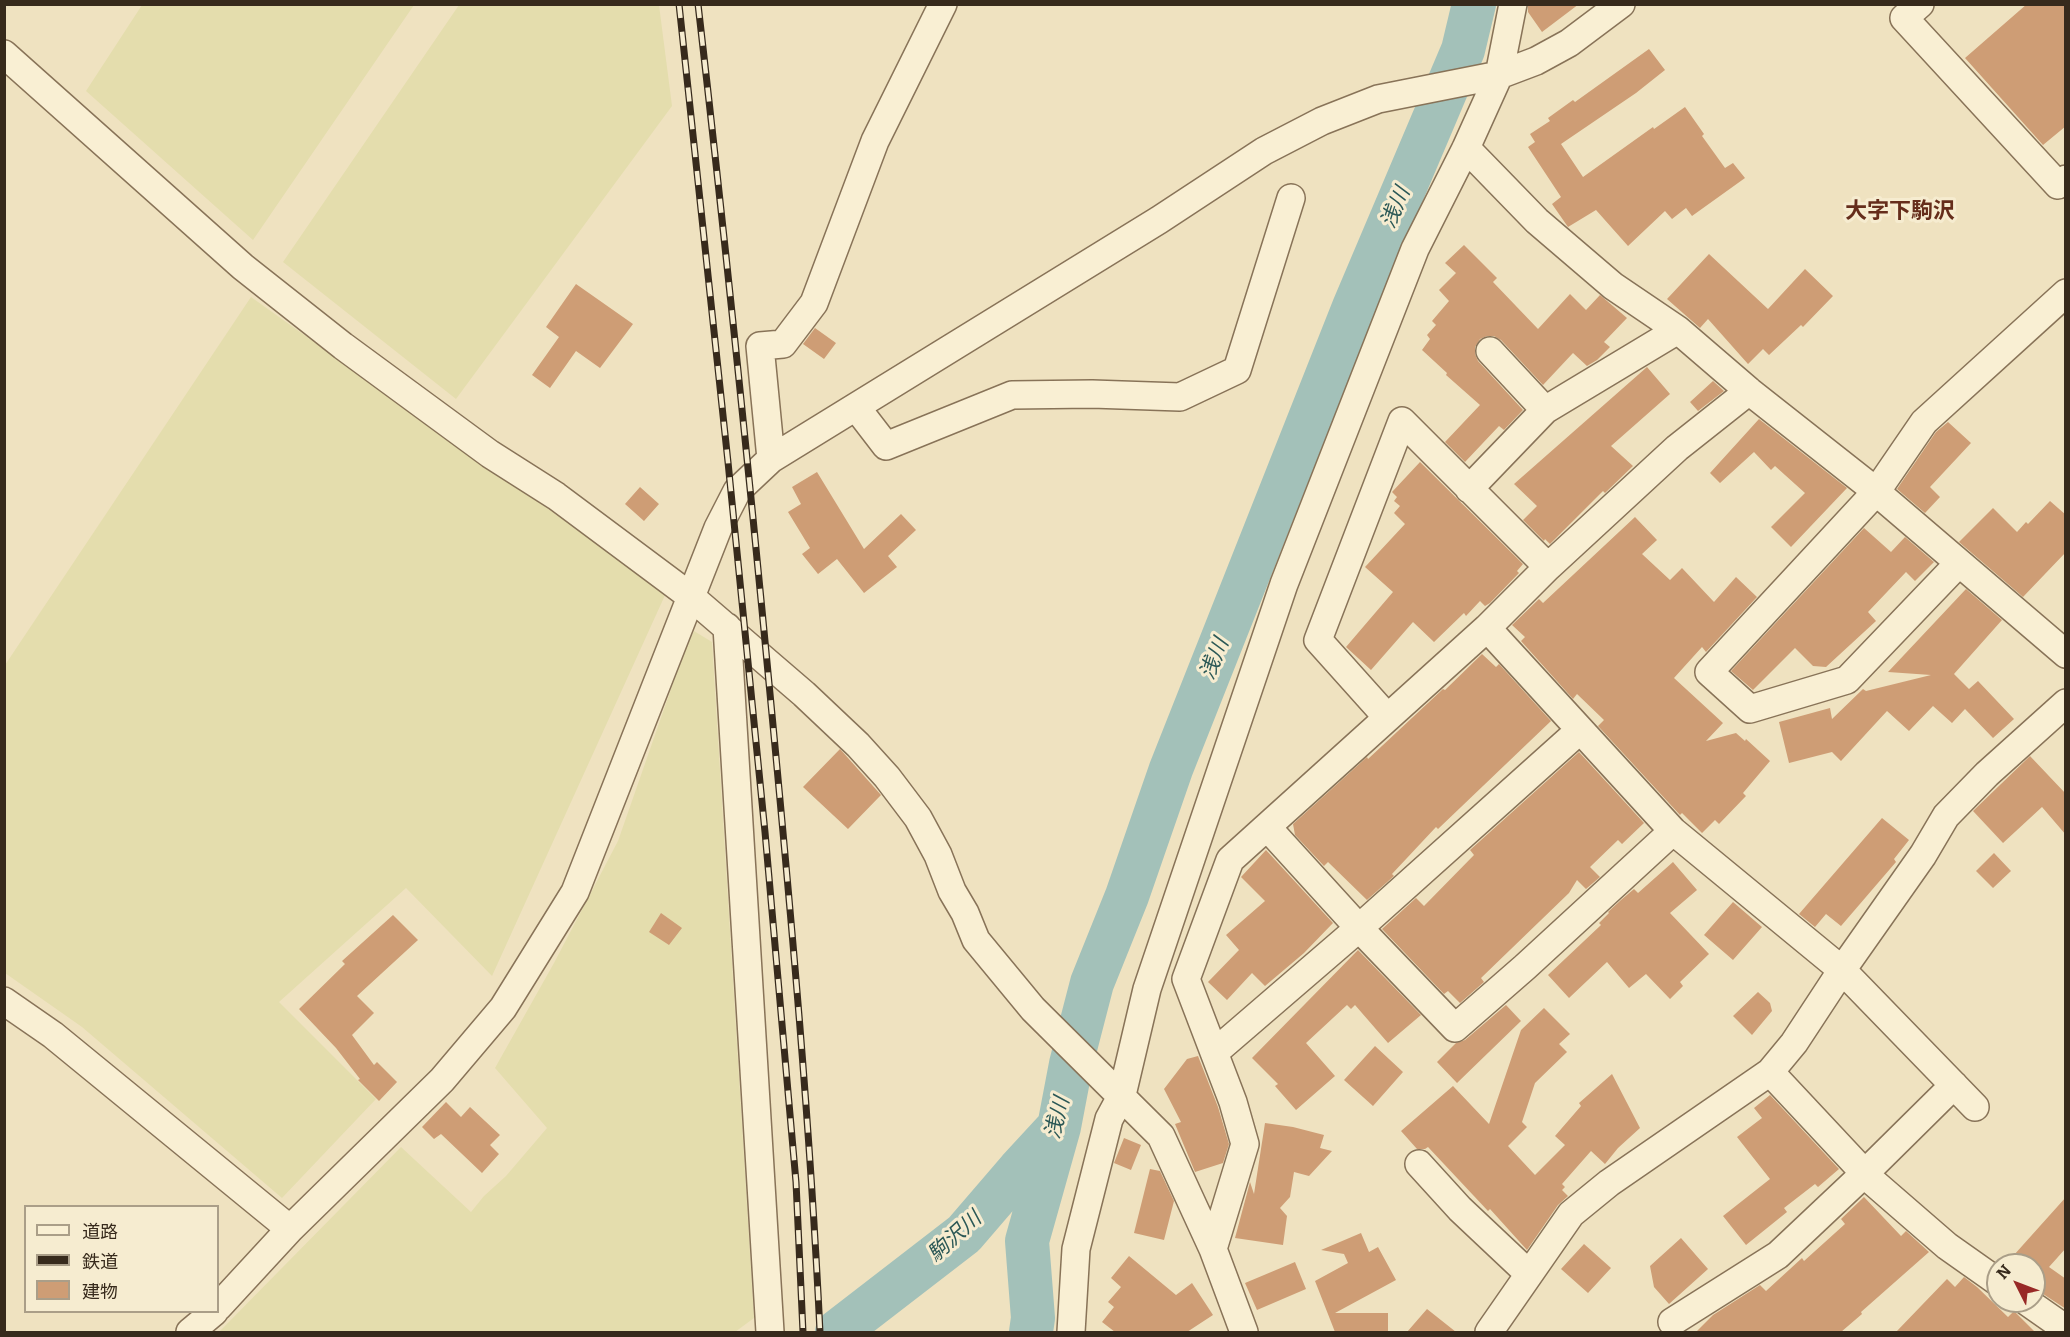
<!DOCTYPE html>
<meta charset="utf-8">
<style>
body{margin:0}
#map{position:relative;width:2070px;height:1337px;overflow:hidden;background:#efe2c0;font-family:Bitter,"Noto Sans JP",serif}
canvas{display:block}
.frame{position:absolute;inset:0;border:6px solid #372a1c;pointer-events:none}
.legend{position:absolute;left:24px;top:1205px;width:195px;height:108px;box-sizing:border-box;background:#f6ecd0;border:2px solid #aa9e88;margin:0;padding:8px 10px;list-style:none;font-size:18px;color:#372a1c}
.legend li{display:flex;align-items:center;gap:12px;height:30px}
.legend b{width:30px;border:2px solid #aa9e88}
.north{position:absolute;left:1986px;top:1253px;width:60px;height:60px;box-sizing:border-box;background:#f6ecd0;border:2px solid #aa9e88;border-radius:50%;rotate:312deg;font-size:16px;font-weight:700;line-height:24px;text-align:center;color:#372a1c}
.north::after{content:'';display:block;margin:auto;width:21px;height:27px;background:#982926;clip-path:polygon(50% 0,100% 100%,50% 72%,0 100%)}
</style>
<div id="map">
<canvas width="2070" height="1337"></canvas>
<div class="frame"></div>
<ul class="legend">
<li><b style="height:8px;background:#f9efd3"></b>道路</li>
<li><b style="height:8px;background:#372a1c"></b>鉄道</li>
<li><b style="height:16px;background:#ce9d75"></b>建物</li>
</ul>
<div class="north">N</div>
</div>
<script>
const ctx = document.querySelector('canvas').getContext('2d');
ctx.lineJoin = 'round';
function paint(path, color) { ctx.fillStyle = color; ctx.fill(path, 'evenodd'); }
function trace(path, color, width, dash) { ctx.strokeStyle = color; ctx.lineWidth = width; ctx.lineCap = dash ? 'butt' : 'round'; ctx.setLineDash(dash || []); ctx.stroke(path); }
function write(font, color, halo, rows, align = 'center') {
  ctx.font = font + ' Bitter,"Noto Sans JP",serif'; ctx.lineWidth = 6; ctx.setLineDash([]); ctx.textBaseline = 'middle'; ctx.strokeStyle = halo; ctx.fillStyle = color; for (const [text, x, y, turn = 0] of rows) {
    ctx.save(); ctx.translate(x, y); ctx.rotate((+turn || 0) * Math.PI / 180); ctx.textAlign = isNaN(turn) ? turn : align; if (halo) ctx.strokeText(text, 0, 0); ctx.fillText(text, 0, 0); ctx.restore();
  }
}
paint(new Path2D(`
 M 142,5 L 142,4 L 414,5 L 253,240 L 86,91 Z
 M 459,5 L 659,5 L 672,106 L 456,399 L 283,262 Z
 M 251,297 L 666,593 L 492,976 L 406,888 L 279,1002 L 376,1099 L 282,1198 L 82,1027 L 5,973 L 5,665 Z
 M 694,631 L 712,642 L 754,1318 L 735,1332 L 219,1332 L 401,1147 L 471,1212 L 484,1196 L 506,1176 L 547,1128 L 495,1068 L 554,963 L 618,841 L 685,649 Z`), '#e4ddad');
trace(new Path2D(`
 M 837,1332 L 964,1234 L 1019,1170 L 1055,1131
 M 1031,1332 L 1033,1318 L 1027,1241 L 1059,1127 L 1071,1064 L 1092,983 L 1127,896 L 1171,769 L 1354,307 L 1463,50 L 1474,4`), '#a3c1b9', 44);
paint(new Path2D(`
 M 1528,4 L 1579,4 L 1542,32 L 1528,12 Z
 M 2027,4 L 2066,4 L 2066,126 L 2043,145 L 1965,58 Z
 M 1649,49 L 1665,70 L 1636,93 L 1561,144 L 1583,177 L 1653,127 L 1654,129 L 1685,107 L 1704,134 L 1702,136 L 1725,168 L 1733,163 L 1745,178 L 1692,216 L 1686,208 L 1672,219 L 1665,211 L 1628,246 L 1596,210 L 1568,227 L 1552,204 L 1561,197 L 1528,147 L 1535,142 L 1530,134 L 1550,121 L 1548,118 L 1573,100 L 1575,102 Z
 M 1464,245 L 1497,278 L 1493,282 L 1538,329 L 1570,294 L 1586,310 L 1600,295 L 1627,318 L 1604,342 L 1610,347 L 1597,360 L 1587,366 L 1573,353 L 1543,385 L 1501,340 L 1494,336 L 1487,336 L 1480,339 L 1475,347 L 1475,354 L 1478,361 L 1523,410 L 1504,430 L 1499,426 L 1465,462 L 1445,442 L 1480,405 L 1446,375 L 1447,373 L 1422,350 L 1430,339 L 1427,335 L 1436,325 L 1432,321 L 1449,301 L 1439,290 L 1456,273 L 1445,263 Z
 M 1709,254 L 1768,309 L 1805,269 L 1833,296 L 1803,327 L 1801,325 L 1769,355 L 1763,349 L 1748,364 L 1708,319 L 1700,328 L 1667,299 Z
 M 576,284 L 633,324 L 600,368 L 576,351 L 550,388 L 532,375 L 559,337 L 546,327 Z
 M 815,328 L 836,343 L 824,359 L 803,344 Z
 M 1647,367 L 1670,394 L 1611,446 L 1633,466 L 1605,493 L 1603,491 L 1550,544 L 1545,539 L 1544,541 L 1523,520 L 1537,506 L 1514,484 Z
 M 1713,381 L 1724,391 L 1698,411 L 1690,402 Z
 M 1759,419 L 1847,488 L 1791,547 L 1771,527 L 1805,493 L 1775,466 L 1771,470 L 1754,452 L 1720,483 L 1710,473 Z
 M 1948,422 L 1971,443 L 1930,487 L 1940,497 L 1925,513 L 1897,489 L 1936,432 Z
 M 1420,462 L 1523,564 L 1517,571 L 1519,573 L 1490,603 L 1485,606 L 1480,601 L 1466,616 L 1464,613 L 1434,642 L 1413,622 L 1371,670 L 1346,647 L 1393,592 L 1365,567 L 1405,524 L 1394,513 L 1400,506 L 1394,501 L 1397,497 L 1392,492 Z
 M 817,472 L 864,549 L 901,514 L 916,530 L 888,556 L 897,567 L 864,593 L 837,559 L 818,574 L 802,554 L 810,548 L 788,512 L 801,504 L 792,487 Z
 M 640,487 L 659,504 L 644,521 L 625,504 Z
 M 2050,501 L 2066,515 L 2066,552 L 2023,597 L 1959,542 L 1993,508 L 2017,532 L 2026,522 L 2028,524 Z
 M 1635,517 L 1657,540 L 1642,554 L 1670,580 L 1682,568 L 1714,602 L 1736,577 L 1757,597 L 1706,652 L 1702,647 L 1674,678 L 1723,723 L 1706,741 L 1736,733 L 1745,741 L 1746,739 L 1770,761 L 1743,793 L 1746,796 L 1719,824 L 1715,820 L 1702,833 L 1682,813 L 1680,815 L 1598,726 L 1604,720 L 1577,694 L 1573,699 L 1521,641 L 1525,637 L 1512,625 L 1539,599 L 1543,603 Z
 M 1864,528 L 1891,552 L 1905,537 L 1934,562 L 1915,581 L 1906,572 L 1868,612 L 1876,621 L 1826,667 L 1813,666 L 1795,648 L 1753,690 L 1731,671 Z
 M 1966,589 L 2002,620 L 1954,674 L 1969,689 L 1978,681 L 2014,719 L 1993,738 L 1965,709 L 1952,723 L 1933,706 L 1909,731 L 1887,711 L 1841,761 L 1832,752 L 1789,763 L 1779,722 L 1830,708 L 1832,719 L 1863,689 L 1866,691 L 1931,675 L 1888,672 Z
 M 1482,654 L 1496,667 L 1499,664 L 1551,721 L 1438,829 L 1436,827 L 1392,874 L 1394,876 L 1367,900 L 1328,862 L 1324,866 L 1295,835 L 1293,824 L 1367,757 L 1368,759 L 1443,689 L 1445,690 Z
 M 840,749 L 881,795 L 848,829 L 803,787 Z
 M 1579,752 L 1644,823 L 1622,844 L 1618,840 L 1590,867 L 1600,877 L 1586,889 L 1577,880 L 1569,893 L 1481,978 L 1484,982 L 1460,1003 L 1448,991 L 1444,994 L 1382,929 L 1416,898 L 1424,906 L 1474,855 L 1470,850 Z
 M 2030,756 L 2066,794 L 2066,835 L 2042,807 L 2003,843 L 1973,811 Z
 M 1882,818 L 1909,840 L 1894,859 L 1896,862 L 1841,926 L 1826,914 L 1815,927 L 1799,914 Z
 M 1266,850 L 1333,923 L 1304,953 L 1265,986 L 1252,973 L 1227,1000 L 1208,982 L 1239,950 L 1226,935 L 1265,901 L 1241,877 Z
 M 1994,853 L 2011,871 L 1993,888 L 1976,871 Z
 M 1673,862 L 1697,890 L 1670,913 L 1709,954 L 1680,982 L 1683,986 L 1670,999 L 1646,974 L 1629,988 L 1607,962 L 1569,998 L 1548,975 L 1601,925 L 1599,923 L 1609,913 L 1608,912 L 1621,900 L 1634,889 L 1638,893 Z
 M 1733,902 L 1762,927 L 1733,960 L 1704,935 Z
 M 661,913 L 682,928 L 669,945 L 649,932 Z
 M 393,915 L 418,940 L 357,996 L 374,1013 L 352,1035 L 374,1065 L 377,1062 L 397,1082 L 379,1101 L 358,1080 L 360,1079 L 336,1048 L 299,1009 L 345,964 L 342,961 Z
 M 1358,950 L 1421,1015 L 1388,1043 L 1355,1005 L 1351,1009 L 1347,1005 L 1306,1043 L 1335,1076 L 1296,1110 L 1275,1086 L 1278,1084 L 1252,1058 Z
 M 1758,992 L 1770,1003 L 1772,1011 L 1752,1035 L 1733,1016 Z
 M 1506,1005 L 1521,1021 L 1457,1083 L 1437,1062 L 1456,1043 L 1465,1040 Z
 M 1544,1008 L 1570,1034 L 1559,1044 L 1567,1052 L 1535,1083 L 1522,1122 L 1527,1127 L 1508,1146 L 1535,1175 L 1565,1145 L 1555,1136 L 1581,1106 L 1579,1103 L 1612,1074 L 1640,1128 L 1618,1148 L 1605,1164 L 1591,1151 L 1562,1184 L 1565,1187 L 1562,1190 L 1568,1196 L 1558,1205 L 1527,1250 L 1490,1209 L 1488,1211 L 1428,1147 L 1425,1149 L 1417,1149 L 1401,1131 L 1453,1086 L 1489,1124 L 1521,1030 Z
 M 1375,1046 L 1403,1072 L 1373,1106 L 1344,1080 Z
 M 1198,1056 L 1218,1107 L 1229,1144 L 1223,1163 L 1195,1172 L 1175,1124 L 1181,1122 L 1164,1089 L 1187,1059 Z
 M 1770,1095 L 1839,1169 L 1818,1187 L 1815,1184 L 1784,1208 L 1787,1212 L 1746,1245 L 1723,1216 L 1770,1179 L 1737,1137 L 1762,1118 L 1754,1108 Z
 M 446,1102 L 461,1117 L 470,1107 L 500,1135 L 490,1145 L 499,1154 L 482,1173 L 441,1134 L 434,1139 L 422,1127 Z
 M 1265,1123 L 1293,1127 L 1324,1135 L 1320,1148 L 1332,1151 L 1309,1176 L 1294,1172 L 1290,1197 L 1280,1208 L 1287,1216 L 1283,1245 L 1235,1238 L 1250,1182 L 1254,1194 Z
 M 1124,1138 L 1141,1145 L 1131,1170 L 1114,1163 Z
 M 1150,1169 L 1160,1171 L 1174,1201 L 1164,1240 L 1134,1233 Z
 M 1864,1197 L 1901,1236 L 1906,1231 L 1929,1252 L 1861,1312 L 1862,1314 L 1841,1332 L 1696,1332 L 1713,1315 L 1760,1285 L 1766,1291 L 1802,1258 L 1804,1261 L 1845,1224 L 1841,1219 Z
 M 2066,1197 L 2066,1248 L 2049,1267 L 2066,1279 L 2066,1309 L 2034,1288 L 2034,1265 L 2005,1265 Z
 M 1361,1233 L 1369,1252 L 1378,1247 L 1396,1280 L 1335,1313 L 1388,1313 L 1388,1332 L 1335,1332 L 1315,1281 L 1348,1263 L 1344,1254 L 1321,1250 Z
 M 1681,1238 L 1708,1269 L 1669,1304 L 1654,1287 L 1650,1266 Z
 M 1584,1244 L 1611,1268 L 1588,1293 L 1561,1269 Z
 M 1129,1256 L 1176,1295 L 1192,1283 L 1213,1315 L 1187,1332 L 1115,1332 L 1102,1322 L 1114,1307 L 1108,1302 L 1121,1287 L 1111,1278 Z
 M 1295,1262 L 1306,1289 L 1257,1310 L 1245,1283 Z
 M 1964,1277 L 1977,1287 L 2008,1317 L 2014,1311 L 2035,1332 L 1896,1332 L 1947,1279 L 1955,1287 Z
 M 1427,1309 L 1456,1332 L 1407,1332 Z`), '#ce9d75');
const minor = new Path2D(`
 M 1920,4 L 1904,18 L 2058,185 L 2066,179
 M 4,54 L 243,267 L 343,346 L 490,454 L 556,496 L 690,596 L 804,694 L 858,745 L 887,777 L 918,818 L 938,855 L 952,891 L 965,913 L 976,940 L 1033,1009 L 1161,1136 L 1213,1249 L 1244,1332
 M 1466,148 L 1537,221 L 1613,286 L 1678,330 L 1749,391 L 1867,484 L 2066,654
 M 1490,351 L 1545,410
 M 856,407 L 886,446 L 1012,395 L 1092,394 L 1180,397 L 1237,370 L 1291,198
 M 771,459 L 760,346 L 783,344 L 814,303 L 875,141 L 943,4
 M 1469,489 L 1545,410 L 1678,330
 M 1959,563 L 1847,680 L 1750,709 L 1709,672 L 1876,492 L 1924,422 L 2066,293
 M 727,627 L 770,1332
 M 1487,628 L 1673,831 L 1842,970 L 1975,1107
 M 1387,717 L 1318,640 L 1402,421 L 1548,567
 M 1267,827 L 1359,928 L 1455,1028 L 1525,967 L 1673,831
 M 4,1001 L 53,1035 L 290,1229
 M 1215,1052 L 1359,928 L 1580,730
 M 1770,1072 L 1872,1181 L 1947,1246 L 1998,1282
 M 1419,1164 L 1460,1209 L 1529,1274
 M 1213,1249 L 1245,1144 L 1233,1102 L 1186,979 L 1230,860 L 1487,628 L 1548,567 L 1677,448 L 1749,391
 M 2026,1301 L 2066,1329
 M 218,1307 L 290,1229 L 442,1080 L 503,1008 L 575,892 L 718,528 L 737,491 L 771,459 L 1159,220 L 1264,151 L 1322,121 L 1378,99 L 1499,75 L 1536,61 L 1569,43 L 1621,4
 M 1672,1322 L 1778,1255 L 1865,1173 L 1954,1085
 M 190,1332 L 214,1312
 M 1071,1332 L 1076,1249 L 1109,1119 L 1122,1095 L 1147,989 L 1284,584 L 1415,249 L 1466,148 L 1499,75 L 1513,4
 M 1489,1332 L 1571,1214 L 1609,1183 L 1770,1072 L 1794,1043 L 1842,970 L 1923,855 L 1946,816 L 1987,774 L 2066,703`);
trace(minor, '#887358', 30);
trace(minor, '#f9efd3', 27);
const rail = new Path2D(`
 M 679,4 L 728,462 L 765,832 L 796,1182 L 803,1332
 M 698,4 C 725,238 749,471 771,704 C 791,914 810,1123 820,1332`);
trace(rail, '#372a1c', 7);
trace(rail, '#f6ecd0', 4.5, [14]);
write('italic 21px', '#2b5856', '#f6ecd0', [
 ["浅川",1396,208,-67],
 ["浅川",1215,659,-68],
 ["浅川",1058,1118,-76],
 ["駒沢川",955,1237,-42]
]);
write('bold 22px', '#652d1b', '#f6ecd0', [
 ["大字下駒沢",1900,212]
]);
</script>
